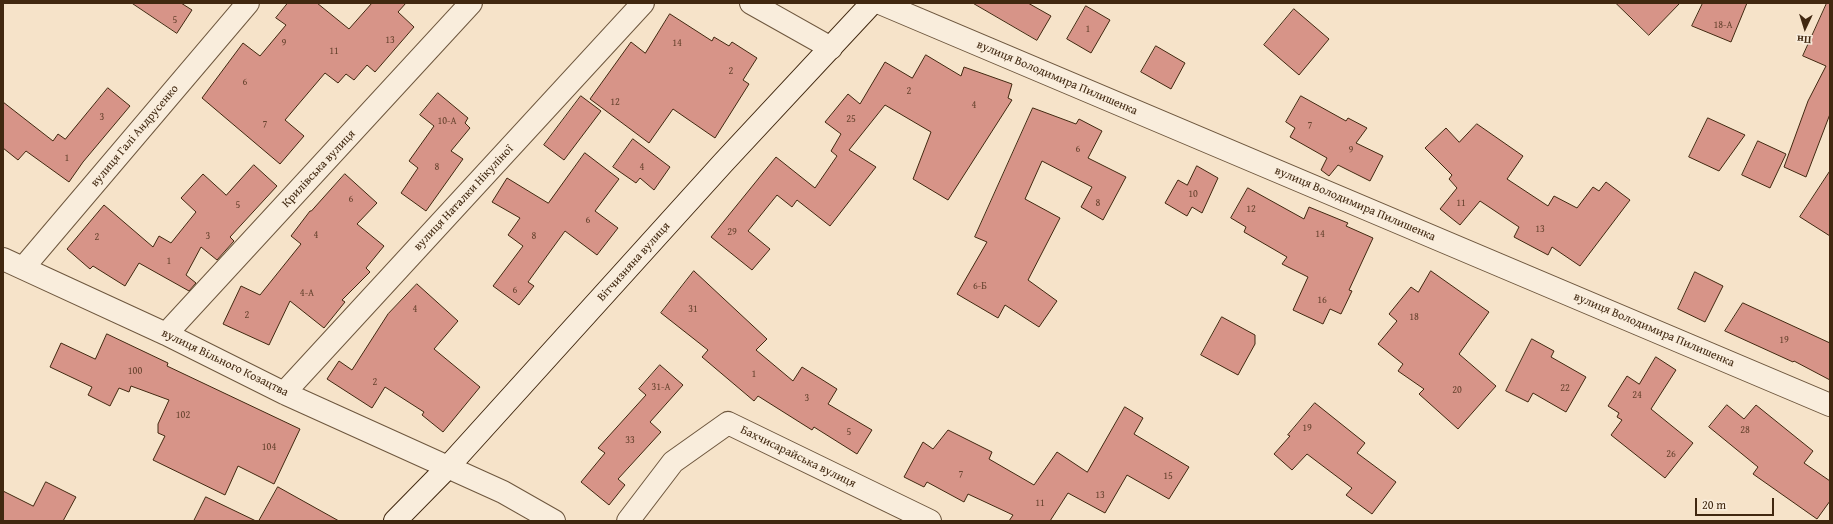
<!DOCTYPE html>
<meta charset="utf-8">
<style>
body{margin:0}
#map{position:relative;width:1833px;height:524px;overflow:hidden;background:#f6e3c9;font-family:"Gentium Book Plus",serif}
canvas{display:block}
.frame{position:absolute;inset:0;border:4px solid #412810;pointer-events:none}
.north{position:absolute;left:1785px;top:8px;width:40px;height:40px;-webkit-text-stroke:3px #f9eddc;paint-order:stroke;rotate:184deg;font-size:11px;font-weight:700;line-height:16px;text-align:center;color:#412810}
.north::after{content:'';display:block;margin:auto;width:14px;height:18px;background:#412810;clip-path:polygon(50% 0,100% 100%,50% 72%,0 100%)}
.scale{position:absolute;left:1695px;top:498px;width:79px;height:18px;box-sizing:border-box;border:2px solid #412810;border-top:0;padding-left:5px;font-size:12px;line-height:14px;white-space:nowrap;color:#412810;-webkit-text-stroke:3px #f9eddc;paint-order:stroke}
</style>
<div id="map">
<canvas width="1833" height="524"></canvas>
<div class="frame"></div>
<div class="north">Пн</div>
<div class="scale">20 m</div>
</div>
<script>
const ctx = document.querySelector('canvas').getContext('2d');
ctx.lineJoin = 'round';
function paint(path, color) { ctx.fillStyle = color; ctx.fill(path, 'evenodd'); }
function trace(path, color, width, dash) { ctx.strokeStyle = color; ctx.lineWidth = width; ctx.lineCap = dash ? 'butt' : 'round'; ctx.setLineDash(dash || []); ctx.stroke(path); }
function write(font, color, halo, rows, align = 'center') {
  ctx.font = font + ' "Gentium Book Plus",serif'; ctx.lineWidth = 3; ctx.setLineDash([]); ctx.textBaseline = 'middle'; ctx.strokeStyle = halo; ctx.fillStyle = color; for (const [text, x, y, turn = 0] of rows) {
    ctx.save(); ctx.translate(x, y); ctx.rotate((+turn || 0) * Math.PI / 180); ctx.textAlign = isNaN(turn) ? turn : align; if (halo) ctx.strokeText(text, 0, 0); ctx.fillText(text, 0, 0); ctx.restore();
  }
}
const building = new Path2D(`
 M 132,3 L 181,3 L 192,10 L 177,33 Z
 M 288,3 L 317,3 L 349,29 L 372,3 L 406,3 L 398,12 L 414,27 L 375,72 L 367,65 L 354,80 L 346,74 L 338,83 L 325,73 L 285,120 L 304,136 L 280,164 L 202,98 L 243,43 L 260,56 L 286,25 L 276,18 Z
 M 973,3 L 1028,3 L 1051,16 L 1037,40 Z
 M 1616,3 L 1680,3 L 1649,35 Z
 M 1703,3 L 1747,3 L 1731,42 L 1692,26 Z
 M 1827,3 L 1830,3 L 1830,114 L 1806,177 L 1784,167 L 1808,101 L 1826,66 L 1803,56 Z
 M 1086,6 L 1110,20 L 1091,53 L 1067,39 Z
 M 1294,9 L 1329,39 L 1299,75 L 1264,45 Z
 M 670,14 L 712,41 L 714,37 L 729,46 L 732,42 L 757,58 L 743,80 L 749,84 L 715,138 L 673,109 L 649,143 L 590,99 L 631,42 L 645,53 Z
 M 1156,46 L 1185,63 L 1171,89 L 1141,72 Z
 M 926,55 L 961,76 L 964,67 L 1012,84 L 1008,98 L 1012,100 L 948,200 L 913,179 L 931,132 L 885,105 L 849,150 L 876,167 L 830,226 L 797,200 L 792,207 L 777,195 L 748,231 L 770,249 L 752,270 L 711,237 L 776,157 L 815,188 L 837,156 L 831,151 L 841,134 L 825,122 L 848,94 L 860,104 L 885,62 L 912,78 Z
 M 108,88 L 130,106 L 83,162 L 69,182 L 26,151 L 18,160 L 3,148 L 3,102 L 53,141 L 58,134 L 65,139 Z
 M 438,93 L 468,118 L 465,123 L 470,128 L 451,151 L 463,159 L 426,211 L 401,193 L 418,168 L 409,161 L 434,126 L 420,115 Z
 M 581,96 L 601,111 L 564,160 L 544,145 Z
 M 1301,96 L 1346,121 L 1348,118 L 1367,128 L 1356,143 L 1383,156 L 1370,181 L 1338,165 L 1329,176 L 1321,170 L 1327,158 L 1290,137 L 1295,128 L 1286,122 Z
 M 1033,108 L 1076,124 L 1079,119 L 1102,131 L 1088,158 L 1126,177 L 1103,220 L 1081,207 L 1092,187 L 1042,161 L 1025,199 L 1060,218 L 1028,280 L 1057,301 L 1039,327 L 1005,305 L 998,318 L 957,294 L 987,242 L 975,237 Z
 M 1708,118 L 1745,135 L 1719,171 L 1689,157 Z
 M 1477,124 L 1523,156 L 1507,179 L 1548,206 L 1554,196 L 1577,208 L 1593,187 L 1599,191 L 1606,182 L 1630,200 L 1580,266 L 1552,247 L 1548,255 L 1514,237 L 1519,227 L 1480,201 L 1460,225 L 1440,209 L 1457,188 L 1449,179 L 1452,175 L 1425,148 L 1446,128 L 1459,142 Z
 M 633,139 L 670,167 L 654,190 L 640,178 L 636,183 L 613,167 Z
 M 1758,141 L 1786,154 L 1770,188 L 1742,175 Z
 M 585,153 L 619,179 L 595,211 L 618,228 L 597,255 L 565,231 L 528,282 L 534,286 L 519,305 L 493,286 L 523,246 L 508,235 L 520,218 L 492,202 L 507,178 L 548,203 Z
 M 254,165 L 277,186 L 230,237 L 234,241 L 217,260 L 201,247 L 186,275 L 196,283 L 189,291 L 139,263 L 125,286 L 93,266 L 90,269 L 67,249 L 104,205 L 153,247 L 159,236 L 171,243 L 196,212 L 181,198 L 203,174 L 226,195 Z
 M 1197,166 L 1218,178 L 1202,213 L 1192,207 L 1187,216 L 1165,203 L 1178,180 L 1187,185 Z
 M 1830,171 L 1830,236 L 1800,217 Z
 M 345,174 L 377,203 L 357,224 L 384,246 L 366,268 L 370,272 L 342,300 L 345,302 L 324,328 L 290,301 L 269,345 L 223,324 L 241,286 L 260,295 L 301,244 L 291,236 L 310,211 L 311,211 Z
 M 1248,188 L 1304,219 L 1309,207 L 1348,223 L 1346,226 L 1373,238 L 1349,290 L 1352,291 L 1341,314 L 1330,309 L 1323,324 L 1293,310 L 1308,277 L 1282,264 L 1287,257 L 1244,232 L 1246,227 L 1231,218 Z
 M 694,271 L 767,339 L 756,350 L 793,381 L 802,367 L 837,389 L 828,404 L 872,430 L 857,454 L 814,427 L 812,430 L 758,396 L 754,401 L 702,357 L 708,350 L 661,313 Z
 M 1431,271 L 1489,312 L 1459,354 L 1496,386 L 1458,429 L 1419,394 L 1424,389 L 1398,371 L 1403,364 L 1378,344 L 1397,321 L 1389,314 L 1411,287 L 1418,292 Z
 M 1695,272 L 1723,286 L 1705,322 L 1678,309 Z
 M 417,284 L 458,321 L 434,349 L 480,387 L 443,432 L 422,415 L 424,412 L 385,387 L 372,408 L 327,379 L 339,361 L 352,370 L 388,314 Z
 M 1743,303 L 1830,343 L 1830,380 L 1794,361 L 1793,362 L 1725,331 Z
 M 1222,317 L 1255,335 L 1255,344 L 1238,375 L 1201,355 Z
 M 107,334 L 168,363 L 167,366 L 300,429 L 274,484 L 238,466 L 225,495 L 153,460 L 165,436 L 158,433 L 158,424 L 169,400 L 131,386 L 129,392 L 119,388 L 110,406 L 88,395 L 92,387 L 50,367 L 61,343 L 95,359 Z
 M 1532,339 L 1554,351 L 1551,357 L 1586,377 L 1566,412 L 1533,393 L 1528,402 L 1506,391 Z
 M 1656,357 L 1676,370 L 1651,409 L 1693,443 L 1665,478 L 1611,435 L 1622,420 L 1617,417 L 1619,413 L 1608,406 L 1627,376 L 1639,384 Z
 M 660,365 L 683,385 L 650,422 L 661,432 L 618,479 L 625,485 L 609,505 L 581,482 L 605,453 L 598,448 L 646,395 L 639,389 Z
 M 1315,403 L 1365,443 L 1357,453 L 1396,482 L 1372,514 L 1346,495 L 1352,488 L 1307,454 L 1292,470 L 1274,454 L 1290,436 L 1288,435 Z
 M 1727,405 L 1744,419 L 1756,405 L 1813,451 L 1804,463 L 1830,481 L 1830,501 L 1817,519 L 1753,474 L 1758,467 L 1709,427 Z
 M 1125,407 L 1143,418 L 1134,434 L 1189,467 L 1169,499 L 1127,475 L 1105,513 L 1068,493 L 1050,521 L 1009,521 L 1013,515 L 968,494 L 964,502 L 927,482 L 924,487 L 904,477 L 923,442 L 933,449 L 948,430 L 992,452 L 989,459 L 1034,485 L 1057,452 L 1087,472 Z
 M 46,482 L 76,497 L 63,521 L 3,521 L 3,491 L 33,506 Z
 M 278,487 L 339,521 L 259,521 Z
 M 206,497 L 256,521 L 194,521 Z`);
paint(building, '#d79488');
trace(building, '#412810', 1);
const street = new Path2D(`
 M 751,3 L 831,48
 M 880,3 L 1830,405
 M 3,259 L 166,334 L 284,393 L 503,492 L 554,521
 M 23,268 L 248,3
 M 166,334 L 471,3
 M 284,393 L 643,3
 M 628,521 L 673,462 L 728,423 L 930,521`);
const secondary = new Path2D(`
 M 395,521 L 447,468 L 723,163 L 872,3`);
trace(street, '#6e573e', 24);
trace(secondary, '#412810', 24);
trace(street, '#f9eddc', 22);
trace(secondary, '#f9eddc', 22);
write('10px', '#66432e', null, [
 ["5",175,20],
 ["18-А",1723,25],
 ["1",1088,29],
 ["13",390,40],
 ["9",284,43],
 ["14",677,43],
 ["11",334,51],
 ["2",731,71],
 ["6",245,82],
 ["2",909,91],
 ["12",615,102],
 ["4",974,105],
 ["3",102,117],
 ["25",851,119],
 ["10-А",447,121],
 ["7",265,124],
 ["7",1310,125],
 ["6",1078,149],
 ["9",1351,150],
 ["1",67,158],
 ["8",437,167],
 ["4",642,167],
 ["10",1193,194],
 ["6",351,199],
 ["8",1098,203],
 ["11",1461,203],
 ["5",238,205],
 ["12",1251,209],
 ["6",588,220],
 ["13",1540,229],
 ["29",732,232],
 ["14",1320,234],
 ["4",316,235],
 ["3",208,236],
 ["8",534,236],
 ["2",97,237],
 ["1",169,261],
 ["6-Б",980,286],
 ["6",515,290],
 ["4-А",307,293],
 ["16",1322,300],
 ["4",415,309],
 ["31",693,309],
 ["2",247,315],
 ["18",1414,317],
 ["19",1784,340],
 ["100",135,371],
 ["1",754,374],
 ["2",375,382],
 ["31-А",661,387],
 ["22",1565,388],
 ["20",1457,390],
 ["24",1637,395],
 ["3",807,398],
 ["102",183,415],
 ["19",1307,428],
 ["28",1745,430],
 ["5",849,432],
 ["33",630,440],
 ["104",269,447],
 ["26",1671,454],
 ["7",961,474],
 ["15",1168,476],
 ["13",1100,495],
 ["11",1040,503]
]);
write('12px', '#412810', '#f9eddc', [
 ["вулиця Володимира Пилишенка",1057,78,23],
 ["вулиця Галі Андрусенко",135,136,-50],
 ["Крилівська вулиця",319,169,-47],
 ["вулиця Наталки Нікуліної",464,198,-47],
 ["вулиця Володимира Пилишенка",1355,204,23],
 ["Вітчизняна вулиця",634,262,-48],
 ["вулиця Володимира Пилишенка",1654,330,23],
 ["вулиця Вільного Козацтва",225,363,26],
 ["Бахчисарайська вулиця",798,457,26]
]);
</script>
